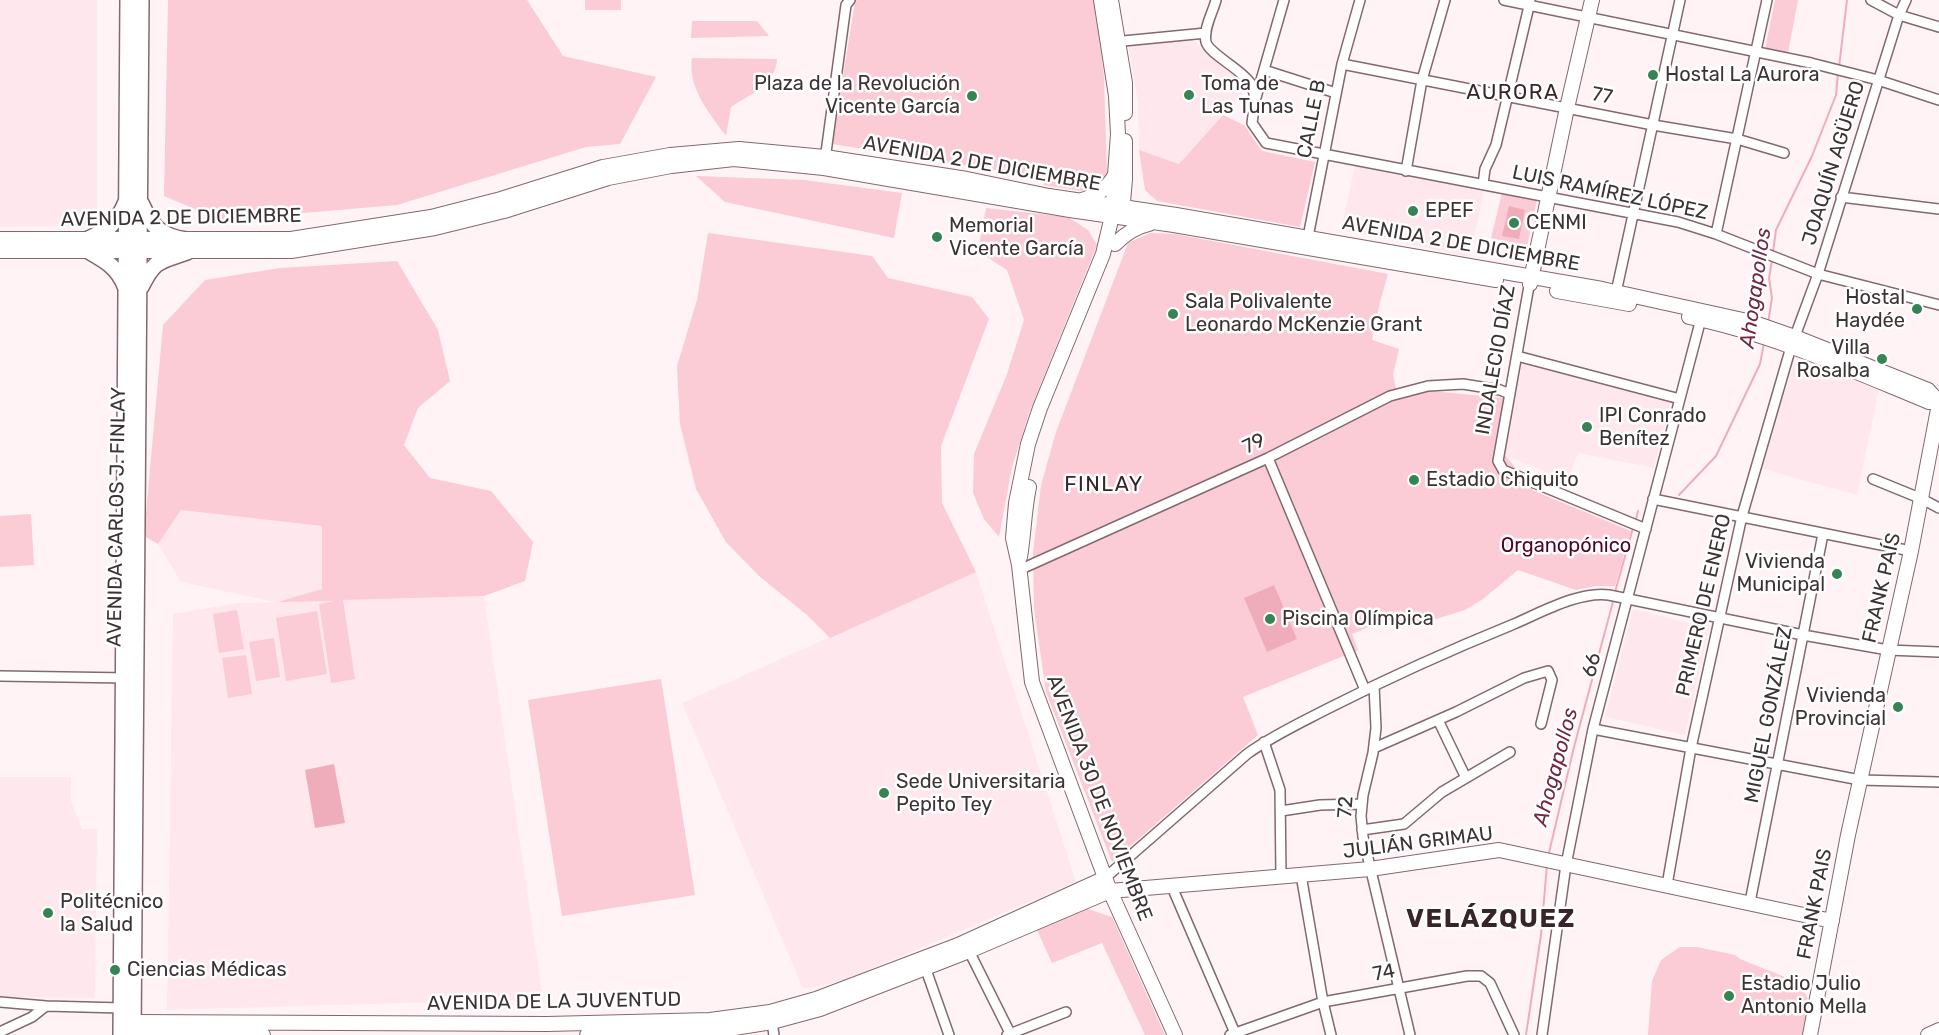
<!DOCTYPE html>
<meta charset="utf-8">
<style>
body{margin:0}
canvas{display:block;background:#fff3f6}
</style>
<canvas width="1939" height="1035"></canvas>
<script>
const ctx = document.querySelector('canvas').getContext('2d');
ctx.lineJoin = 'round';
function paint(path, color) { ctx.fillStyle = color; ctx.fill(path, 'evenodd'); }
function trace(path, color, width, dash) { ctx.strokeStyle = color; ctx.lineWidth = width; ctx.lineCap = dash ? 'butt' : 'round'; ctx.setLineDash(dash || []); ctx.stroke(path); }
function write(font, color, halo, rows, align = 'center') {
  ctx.font = font + ' Rubik,sans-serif'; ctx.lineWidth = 5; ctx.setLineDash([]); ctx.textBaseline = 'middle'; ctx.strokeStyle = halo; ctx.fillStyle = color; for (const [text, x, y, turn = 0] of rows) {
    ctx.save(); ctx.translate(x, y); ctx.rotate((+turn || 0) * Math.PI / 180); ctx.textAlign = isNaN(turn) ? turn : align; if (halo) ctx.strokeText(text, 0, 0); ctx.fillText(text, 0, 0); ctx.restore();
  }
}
paint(new Path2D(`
 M 0,0 L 97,0 L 97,226 L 0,227 Z
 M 1191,39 L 1248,87 L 1179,164 L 1139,150 L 1138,102 L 1128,45 L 1161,41 Z
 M 1355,165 L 1484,191 L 1470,257 L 1341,230 Z
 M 1797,357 L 1844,374 L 1879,389 L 1857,495 L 1759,468 Z
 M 1522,363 L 1671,401 L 1654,468 L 1578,453 L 1568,481 L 1505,455 Z
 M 181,510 L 323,526 L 322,589 L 282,602 L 484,596 L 543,999 L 167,1010 L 173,614 L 237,603 L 275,602 L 181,582 L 158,544 Z
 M 976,572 L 1076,882 L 843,981 L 803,989 L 682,703 Z
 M 1633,609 L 1709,628 L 1685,735 L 1605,717 Z
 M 0,777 L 71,777 L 71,801 L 82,829 L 97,829 L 95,998 L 0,997 Z`), '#ffe8ed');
paint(new Path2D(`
 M 168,0 L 527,0 L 563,56 L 656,77 L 620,144 L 586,147 L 397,205 L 221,220 L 164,196 Z
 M 585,0 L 621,0 L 621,10 L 585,10 Z
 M 857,0 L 1094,0 L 1104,76 L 1107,175 L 1088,192 L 1043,185 L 1044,178 L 832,144 L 855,2 Z
 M 1775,0 L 1798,0 L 1788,53 L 1765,49 Z
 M 692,21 L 757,21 L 769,36 L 691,38 Z
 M 692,58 L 777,59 C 776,84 749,95 731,107 L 726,136 C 710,114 687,87 692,58 Z
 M 1223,115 L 1244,125 L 1262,151 L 1315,162 L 1300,227 L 1157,201 L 1145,190 L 1139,150 L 1179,164 Z
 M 696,176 L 804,180 L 902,193 L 894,238 L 725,202 Z
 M 1502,193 L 1537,200 L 1527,246 L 1491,238 Z
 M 986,208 L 1068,217 L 1088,230 L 1097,245 L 1029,413 L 1012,467 L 999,537 L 984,519 L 973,493 L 974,454 L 1007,374 L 1024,320 L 1007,270 L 978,251 Z
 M 708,233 L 872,256 L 888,278 L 972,297 L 989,319 L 941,446 L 942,503 L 976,572 L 830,638 L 807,615 L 759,576 L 726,542 L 696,489 L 680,424 L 677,366 L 697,300 Z
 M 1150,233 L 1175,234 L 1388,274 L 1380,302 L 1372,340 L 1399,349 L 1393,375 L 1398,397 L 1431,391 L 1515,399 L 1505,455 L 1534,491 L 1631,531 L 1615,586 L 1595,586 L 1576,590 L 1518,570 L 1483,599 L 1465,610 L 1436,619 L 1409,623 L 1388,619 L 1352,634 L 1358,650 L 1243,697 L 1258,735 L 1112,862 L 1046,692 L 1034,609 L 1033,553 L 1041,485 L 1056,432 L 1128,243 Z
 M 397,261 L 438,330 L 450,381 L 418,408 L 404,445 L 430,478 L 491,491 L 533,542 L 525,581 L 484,596 L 343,600 L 355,679 L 331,683 L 319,604 L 335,601 L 278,602 L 322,589 L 322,526 L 181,510 L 158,544 L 144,536 L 163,325 L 205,280 L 280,268 Z
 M 31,514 L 34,565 L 0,567 L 0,516 Z
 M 237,610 L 244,649 L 219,653 L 213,614 Z
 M 317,611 L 327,674 L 286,681 L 276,618 Z
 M 274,638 L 280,677 L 256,681 L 249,642 Z
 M 246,655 L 252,694 L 228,698 L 222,658 Z
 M 661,679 L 695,895 L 562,916 L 528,700 Z
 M 1085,908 L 1112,917 L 1165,1035 L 1145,1035 L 1102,943 L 1052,963 L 1037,930 Z
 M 1680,947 L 1697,947 L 1735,955 L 1740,959 L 1800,983 L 1813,1009 L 1808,1035 L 1648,1035 L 1652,981 L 1661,960 Z`), '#fbcbd6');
paint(new Path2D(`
 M 1509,206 L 1525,210 L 1519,239 L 1502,236 Z
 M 1274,585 L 1297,639 L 1267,652 L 1244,598 Z
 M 334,764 L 345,823 L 315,828 L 305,770 Z`), '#efadbc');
trace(new Path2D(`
 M 1839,67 L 1847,0
 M 1773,252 L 1776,230 L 1812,156 L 1836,95 L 1838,73
 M 1768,323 L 1772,298 L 1769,278 L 1772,260
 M 1679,495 L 1716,456 L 1760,364 L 1764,343
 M 1635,523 L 1638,511
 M 1615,592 L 1633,528
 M 1548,857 L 1574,747 L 1614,598
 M 1526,1035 L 1541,935 L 1547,865`), '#efadbc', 2);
const street = new Path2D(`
 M 1216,0 C 1213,12 1203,29 1206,42 C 1209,54 1243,70 1251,84 C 1253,88 1254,94 1255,98
 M 1284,0 L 1255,101 L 1252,123 L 1266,143 L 1678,222 L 1716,234 L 1818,274 L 1939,305
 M 1504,0 L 1811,63 L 1878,80 L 1939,100
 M 1871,0 L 1899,15 L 1939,27
 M 1113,42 L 1206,33
 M 1342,64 L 1653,125 L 1737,139 L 1784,153
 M 1264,70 L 1336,93
 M 825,160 L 846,5 L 850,0
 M 1406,171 L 1422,80 L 1445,0
 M 1483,184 L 1485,169 L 1496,145 L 1530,2
 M 1841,197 L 1939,209
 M 1716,234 L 1767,0
 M 1307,242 L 1342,64 L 1360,0
 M 1529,286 L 1498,461 L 1503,470 L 1646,529
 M 1615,297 L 1680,0
 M 1517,356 L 1680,399
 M 1268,458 L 1365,690
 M 1873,479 L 1922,499 L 1939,508
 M 1653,499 L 1911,551
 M 1019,570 L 1268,458 L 1390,396 L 1428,386 L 1463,384 L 1500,390 L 1510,394
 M 0,676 L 128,678
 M 1374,686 L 1376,728 L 1373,753 L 1363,795 L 1361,816 L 1363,837 L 1410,1035
 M 1438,720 L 1466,778
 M 1593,729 L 1860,780 L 1939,782
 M 1264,742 L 1280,790 L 1281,877
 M 1374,748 L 1456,712 L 1524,678 L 1548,671 L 1552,680 L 1541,724
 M 1281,811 L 1320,805 L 1362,804
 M 1362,830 L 1404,824 L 1442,792 L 1510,752
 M 1301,875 L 1323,1002 L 1331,1035
 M 1105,878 L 1247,754 C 1272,736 1300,723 1327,709 C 1388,678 1450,650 1514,624 C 1542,612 1579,591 1609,595 L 1803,635 L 1888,650 L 1939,652
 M 1667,885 L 1691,748 L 1742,516 L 1791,347 L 1818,274 L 1899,15 L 1906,0
 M 1172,887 L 1235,1033
 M 1750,902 L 1823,534
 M 969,951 L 1011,1035
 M 924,964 L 949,1035
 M 0,1002 L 46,1006 L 121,1008
 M 771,1017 L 774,1035
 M 0,1032 L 32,1017 L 46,1006
 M 1007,1035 L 1066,1012
 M 1230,1035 L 1323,1002 L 1467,976 L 1481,976 L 1490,983 L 1514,1035
 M 1542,1035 L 1566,865 L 1593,729 L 1702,315`);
const secondary = new Path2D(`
 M 1101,0 L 1116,96 L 1118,134 L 1112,216 L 1103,254 L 1040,408 L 1028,444 L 1016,503 L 1013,538 L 1019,565 L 1032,682 L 1110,891 L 1175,1035
 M 1111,0 L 1125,83 L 1125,113
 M 1082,200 C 1097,195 1107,189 1115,175
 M 1122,214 L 1125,179 L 1125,141
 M 0,239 L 291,239 L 431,217 L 501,199 L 603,167 L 670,155 L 739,149 L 825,157 L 967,179 L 1049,196 L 1176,215 L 1602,289 L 1752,322 L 1795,337 L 1928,390 L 1939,402
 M 1115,244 C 1125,234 1135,227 1149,224
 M 0,251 L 291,251 L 435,228 L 504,211 L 608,178 L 671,166 L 734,159 L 824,168 L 1070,210 L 1174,225 L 1496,280
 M 1530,284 L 1567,108 L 1592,0
 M 1557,291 L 1629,304
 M 1689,317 C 1772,334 1851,370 1929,402 L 1939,402
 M 1020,557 C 1024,534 1024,510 1029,487
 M 124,1026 L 133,1022 L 547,1024 L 710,1020 L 770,1012 L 816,999 L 958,945 L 1105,878
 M 125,1030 L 133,1034 L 263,1035
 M 587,1035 L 704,1033 L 772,1022 L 820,1009 L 969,951 L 1110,891 L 1370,869 L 1499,850 L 1832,921
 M 1810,1035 L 1848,835 L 1911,551 L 1939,404
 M 1928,1035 L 1939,1030`);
const primary = new Path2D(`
 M 141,203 C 152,227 160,236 186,240
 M 86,240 C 106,231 117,224 126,202
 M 90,252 C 106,261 118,268 125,286
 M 141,287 C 155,259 159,262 187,252
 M 121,1035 L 128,0
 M 133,1035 L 141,0`);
trace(street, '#82696e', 12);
trace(secondary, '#82696e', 16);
trace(primary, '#82696e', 18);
trace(street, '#fff', 9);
trace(secondary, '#fff', 14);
trace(primary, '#fff', 15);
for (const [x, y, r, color] of [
 [1653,75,6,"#368453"],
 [1189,95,6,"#368453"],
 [972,96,6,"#368453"],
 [1413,211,6,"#368453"],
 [1514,223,6,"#368453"],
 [937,237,6,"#368453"],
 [1917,309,6,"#368453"],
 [1173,314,6,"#368453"],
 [1882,359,6,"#368453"],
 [1587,427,6,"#368453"],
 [1414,480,6,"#368453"],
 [1837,574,6,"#368453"],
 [1270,619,6,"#368453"],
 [1898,707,6,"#368453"],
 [884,793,6,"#368453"],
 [48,913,6,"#368453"],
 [115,970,6,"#368453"],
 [1729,996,6,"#368453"]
]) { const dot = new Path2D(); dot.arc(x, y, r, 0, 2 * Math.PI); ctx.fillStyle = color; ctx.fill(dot); trace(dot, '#fff', 2); }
write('20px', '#3d3234', '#fff', [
 ["Hostal La Aurora",1665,75],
 ["Plaza de la Revolución",960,84,"right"],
 ["Vicente García",960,107,"right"],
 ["Toma de",1201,84],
 ["Las Tunas",1201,107],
 ["EPEF",1425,211],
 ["CENMI",1526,223],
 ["Memorial",949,226],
 ["Vicente García",949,249],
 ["Hostal",1905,298,"right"],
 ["Haydée",1905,321,"right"],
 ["Sala Polivalente",1185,302],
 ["Leonardo McKenzie Grant",1185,325],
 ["Villa",1870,348,"right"],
 ["Rosalba",1870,371,"right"],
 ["IPI Conrado",1599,416],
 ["Benítez",1599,439],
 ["Estadio Chiquito",1426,480],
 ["Vivienda",1825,562,"right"],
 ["Municipal",1825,585,"right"],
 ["Piscina Olímpica",1282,619],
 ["Vivienda",1886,696,"right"],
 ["Provincial",1886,719,"right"],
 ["Sede Universitaria",896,782],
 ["Pepito Tey",896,805],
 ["Politécnico",60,902],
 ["la Salud",60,925],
 ["Ciencias Médicas",127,970],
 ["Estadio Julio",1741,984],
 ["Antonio Mella",1741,1007]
], 'left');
write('20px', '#3d3234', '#fff', [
 ["77",1602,96,11],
 ["CALLE B",1312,119,-79],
 ["JOAQUÍN AGÜERO",1834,163,-73],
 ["AVENIDA 2 DE DICIEMBRE",982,164,10],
 ["LUIS RAMÍREZ LÓPEZ",1610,193,12],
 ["AVENIDA 2 DE DICIEMBRE",181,218,-1],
 ["AVENIDA 2 DE DICIEMBRE",1461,244,10],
 ["INDALECIO DÍAZ",1496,360,-80],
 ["79",1254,444,-25],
 ["AVENIDA CARLOS J. FINLAY",117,517,-89],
 ["FRANK PAÍS",1882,588,-77],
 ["PRIMERO DE ENERO",1704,605,-77],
 ["66",1592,665,-75],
 ["MIGUEL GONZÁLEZ",1769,715,-79],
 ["AVENIDA 30 DE NOVIEMBRE",1099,798,69],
 ["72",1346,807,-86],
 ["JULIÁN GRIMAU",1418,843,-7],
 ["FRANK PAIS",1815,904,-79],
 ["74",1384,973,-11],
 ["AVENIDA DE LA JUVENTUD",554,1002,-1]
]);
write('20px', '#510324', '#fff', [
 ["Organopónico",1566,546]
]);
ctx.letterSpacing = '1.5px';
write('21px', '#392429', '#fff', [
 ["AURORA",1513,93],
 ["FINLAY",1104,485]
]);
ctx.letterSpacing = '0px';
write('italic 21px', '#732740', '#fff', [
 ["Ahogapollos",1756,288,-82],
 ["Ahogapollos",1556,767,-75]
]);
ctx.letterSpacing = '1.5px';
write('bold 26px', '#392429', '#fff', [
 ["VELÁZQUEZ",1491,919]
]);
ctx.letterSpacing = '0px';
</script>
